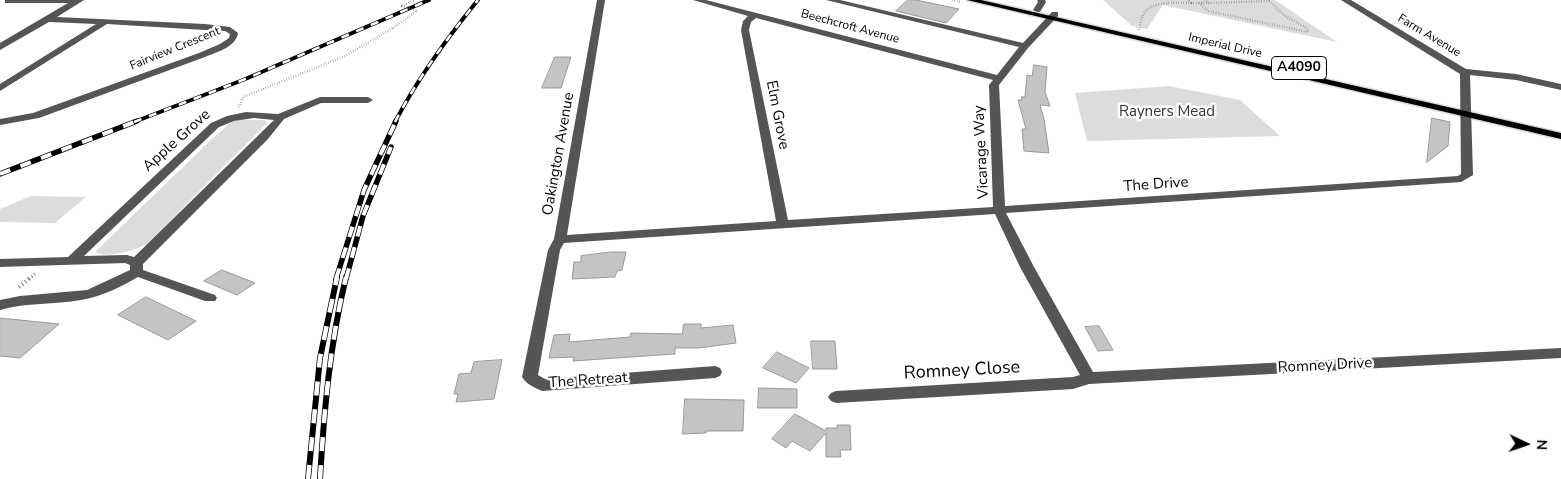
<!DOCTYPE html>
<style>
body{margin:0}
#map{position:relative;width:1561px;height:479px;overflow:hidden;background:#fff;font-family:"Nunito Sans",sans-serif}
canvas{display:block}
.north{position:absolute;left:1501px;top:419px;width:50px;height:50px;-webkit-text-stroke:4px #fff;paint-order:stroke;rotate:93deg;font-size:14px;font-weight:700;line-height:20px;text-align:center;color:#000}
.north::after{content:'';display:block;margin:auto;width:18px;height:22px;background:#000;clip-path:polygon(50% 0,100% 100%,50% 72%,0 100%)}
</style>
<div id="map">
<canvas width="1561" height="479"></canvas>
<div class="north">N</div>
</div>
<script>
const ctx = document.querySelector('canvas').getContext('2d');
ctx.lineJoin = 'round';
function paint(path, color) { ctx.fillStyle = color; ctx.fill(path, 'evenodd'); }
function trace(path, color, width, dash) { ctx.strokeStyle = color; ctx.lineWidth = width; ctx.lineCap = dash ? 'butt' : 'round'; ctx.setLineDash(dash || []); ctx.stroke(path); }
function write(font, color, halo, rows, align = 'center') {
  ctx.font = font + ' "Nunito Sans",sans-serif'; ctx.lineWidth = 5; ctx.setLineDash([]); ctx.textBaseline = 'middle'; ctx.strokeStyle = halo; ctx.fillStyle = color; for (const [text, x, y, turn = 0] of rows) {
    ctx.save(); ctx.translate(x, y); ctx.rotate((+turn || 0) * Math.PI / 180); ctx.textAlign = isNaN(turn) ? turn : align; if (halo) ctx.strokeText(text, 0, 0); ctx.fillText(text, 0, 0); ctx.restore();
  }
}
paint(new Path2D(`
 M 1103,0 L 1275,0 L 1337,42 L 1163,5 L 1147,29 L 1132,26 Z
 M 1169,86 L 1240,100 L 1280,136 L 1087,141 L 1075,93 Z
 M 240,120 L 264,120 L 268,122 L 147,244 C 137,250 105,259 95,252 L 212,139 L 231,122 Z
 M 31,196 L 86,197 L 55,223 L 0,222 L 0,209 Z`), '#dcdcdc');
const building = new Path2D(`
 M 908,0 L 916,0 L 959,9 L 946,23 L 896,11 Z
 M 555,57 L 571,57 L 561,88 L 542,88 Z
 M 1034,65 L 1047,67 L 1045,92 L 1050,106 L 1040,105 L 1044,119 L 1049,153 L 1024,151 L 1022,129 L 1026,129 L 1018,100 L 1022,100 L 1021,97 L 1025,97 L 1027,75 L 1032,76 Z
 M 1432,118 L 1450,122 L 1448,146 L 1427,162 Z
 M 611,252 L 626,252 L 622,270 L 617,271 L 615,277 L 572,279 L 574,262 L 581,262 L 581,256 Z
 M 222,270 L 255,283 L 237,295 L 204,281 Z
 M 146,297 L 196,321 L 168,340 L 118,315 Z
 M 0,318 L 59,324 L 20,358 L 0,356 Z
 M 684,324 L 701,324 L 701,328 L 733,325 L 736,343 L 699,348 L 675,348 L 675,354 L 573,361 L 574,357 L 549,358 L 554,335 L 570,334 L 569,342 L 630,337 L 631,333 L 682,334 Z
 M 1099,326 L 1113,350 L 1098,351 L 1085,327 Z
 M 811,341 L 835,341 L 837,369 L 813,369 Z
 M 777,352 L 809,368 L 796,383 L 763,368 Z
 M 502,360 L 494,399 L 456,402 L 458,394 L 454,394 L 459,374 L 471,373 L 474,362 Z
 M 759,388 L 797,389 L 797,408 L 758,408 Z
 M 685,399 L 744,400 L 743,431 L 706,431 L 706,433 L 683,434 Z
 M 795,414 L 826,431 L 826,428 L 837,428 L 837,425 L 850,425 L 851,450 L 840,450 L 841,457 L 826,457 L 826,433 L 810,451 L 792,441 L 786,448 L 772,439 Z`);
paint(building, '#c4c4c4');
trace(building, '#999', 1);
const major = new Path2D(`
 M 967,0 L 981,0 L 1561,133 L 1561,139 Z`);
trace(major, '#dbdbdb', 3);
trace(new Path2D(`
 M 952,0 L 961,2
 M 1191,3 L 1209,3 L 1205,0
 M 1199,3 L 1208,11 L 1308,32 L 1307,28 L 1285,16 L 1269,1 L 1209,3
 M 1139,30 C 1140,25 1141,19 1143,15 C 1150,0 1177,3 1191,3 L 1188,0
 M 239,107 L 243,97 L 345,56 L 393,28`), '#777', 2.5, [0.5, 2]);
trace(new Path2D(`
 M 29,279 L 35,274`), '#777', 3, [1, 2.5]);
trace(new Path2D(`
 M 19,287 L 31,277`), '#777', 4, [1, 3]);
paint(new Path2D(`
 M 5,0 L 84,0 L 57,17 L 205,24 L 230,27 L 238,33 C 236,47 217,52 205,57 L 39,118 L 0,125 L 0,119 L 33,113 L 199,53 L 220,44 L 229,38 L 230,34 L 225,31 L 205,30 L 107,24 L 0,91 L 0,84 L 96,24 L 49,22 L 0,50 L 0,43 L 68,3 L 5,3 Z
 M 597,0 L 605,0 L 567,235 L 776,221 L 741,30 L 743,21 L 748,16 L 693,0 L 706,0 L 997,75 L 1019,47 L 826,0 L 840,0 L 1023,43 L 1052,12 L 1058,12 L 1058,16 L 1028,48 L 999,85 L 1005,206 L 1458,176 L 1461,174 L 1460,74 L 1341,0 L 1351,0 L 1466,69 L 1516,74 L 1561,84 L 1561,90 L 1516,80 L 1470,75 L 1473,175 L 1461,182 L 1006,213 L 1034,267 L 1093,372 L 1561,348 L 1561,358 L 1089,384 L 1073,389 L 836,403 L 831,401 L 828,397 L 831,393 L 836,391 L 1073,377 L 1080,375 L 1020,267 L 995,214 L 564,243 L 560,250 L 538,375 L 545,379 L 715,366 L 720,368 L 722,372 L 720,376 L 715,378 L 542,391 C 535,388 526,384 522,377 L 548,250 L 554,239 ZM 756,18 L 993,80 L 989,85 L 993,207 L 788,220 L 749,30 L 751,22 Z
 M 1037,0 L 1045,0 L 1046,2 L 1040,12 L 1037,12 L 1033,10 L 1038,2 Z
 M 320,97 L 368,97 L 373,100 L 368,103 L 321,103 L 284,119 L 268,139 L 143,264 L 143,270 L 215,295 L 217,298 L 215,301 L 205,301 L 138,277 C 120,287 101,297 81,300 C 54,305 27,302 0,310 L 0,300 L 20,296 L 87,290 L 130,270 L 130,265 L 125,263 L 0,267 L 0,259 L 68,257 L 211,123 L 227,116 L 246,112 L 278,114 ZM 254,118 L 274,120 L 134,257 L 127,255 L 84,256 L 219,127 L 234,121 Z`), '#555');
paint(major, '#000');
const railFar2 = new Path2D(`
 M 134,122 L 243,80 L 429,0
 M 395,122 C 418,78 447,38 478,0`);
const railFar1 = new Path2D(`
 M 0,174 L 137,121
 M 336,279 L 364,190 L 396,121
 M 346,279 L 363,216 L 391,147`);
const rail = new Path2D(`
 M 308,479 L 320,358 L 337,277
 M 320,479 C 324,411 330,343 346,277`);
trace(railFar2, '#000', 4);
trace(railFar1, '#000', 5.5);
trace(rail, '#000', 6);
trace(railFar2, '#fff', 2.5, [8]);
trace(railFar1, '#fff', 4, [11]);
trace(rail, '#fff', 4.5, [14]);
trace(new Path2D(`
 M 393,28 L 417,11 L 402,6 L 415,0`), '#777', 2.5, [0.5, 2]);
write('12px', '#000', '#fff', [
 ["Beechcroft Avenue",850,27,15],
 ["Farm Avenue",1429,36,31],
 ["Imperial Drive",1225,46,13],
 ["Fairview Crescent",175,49,-22]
]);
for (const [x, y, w] of [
 [1299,68,55]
]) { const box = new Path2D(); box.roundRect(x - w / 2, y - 11.5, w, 23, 4); ctx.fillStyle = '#fff'; ctx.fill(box); trace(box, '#000', 1); }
write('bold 14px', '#000', null, [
 ["A4090",1299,68]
]);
write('15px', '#333', '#fff', [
 ["Rayners Mead",1167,112]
]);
write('15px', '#000', '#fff', [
 ["Elm Grove",777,115,79],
 ["Apple Grove",177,141,-42],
 ["Vicarage Way",982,152,-93],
 ["Oakington Avenue",559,154,-80],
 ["The Drive",1156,185,-4],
 ["Romney Drive",1325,366,-3],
 ["The Retreat",588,381,-4]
]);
write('18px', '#000', '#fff', [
 ["Romney Close",962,371,-3]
]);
</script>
